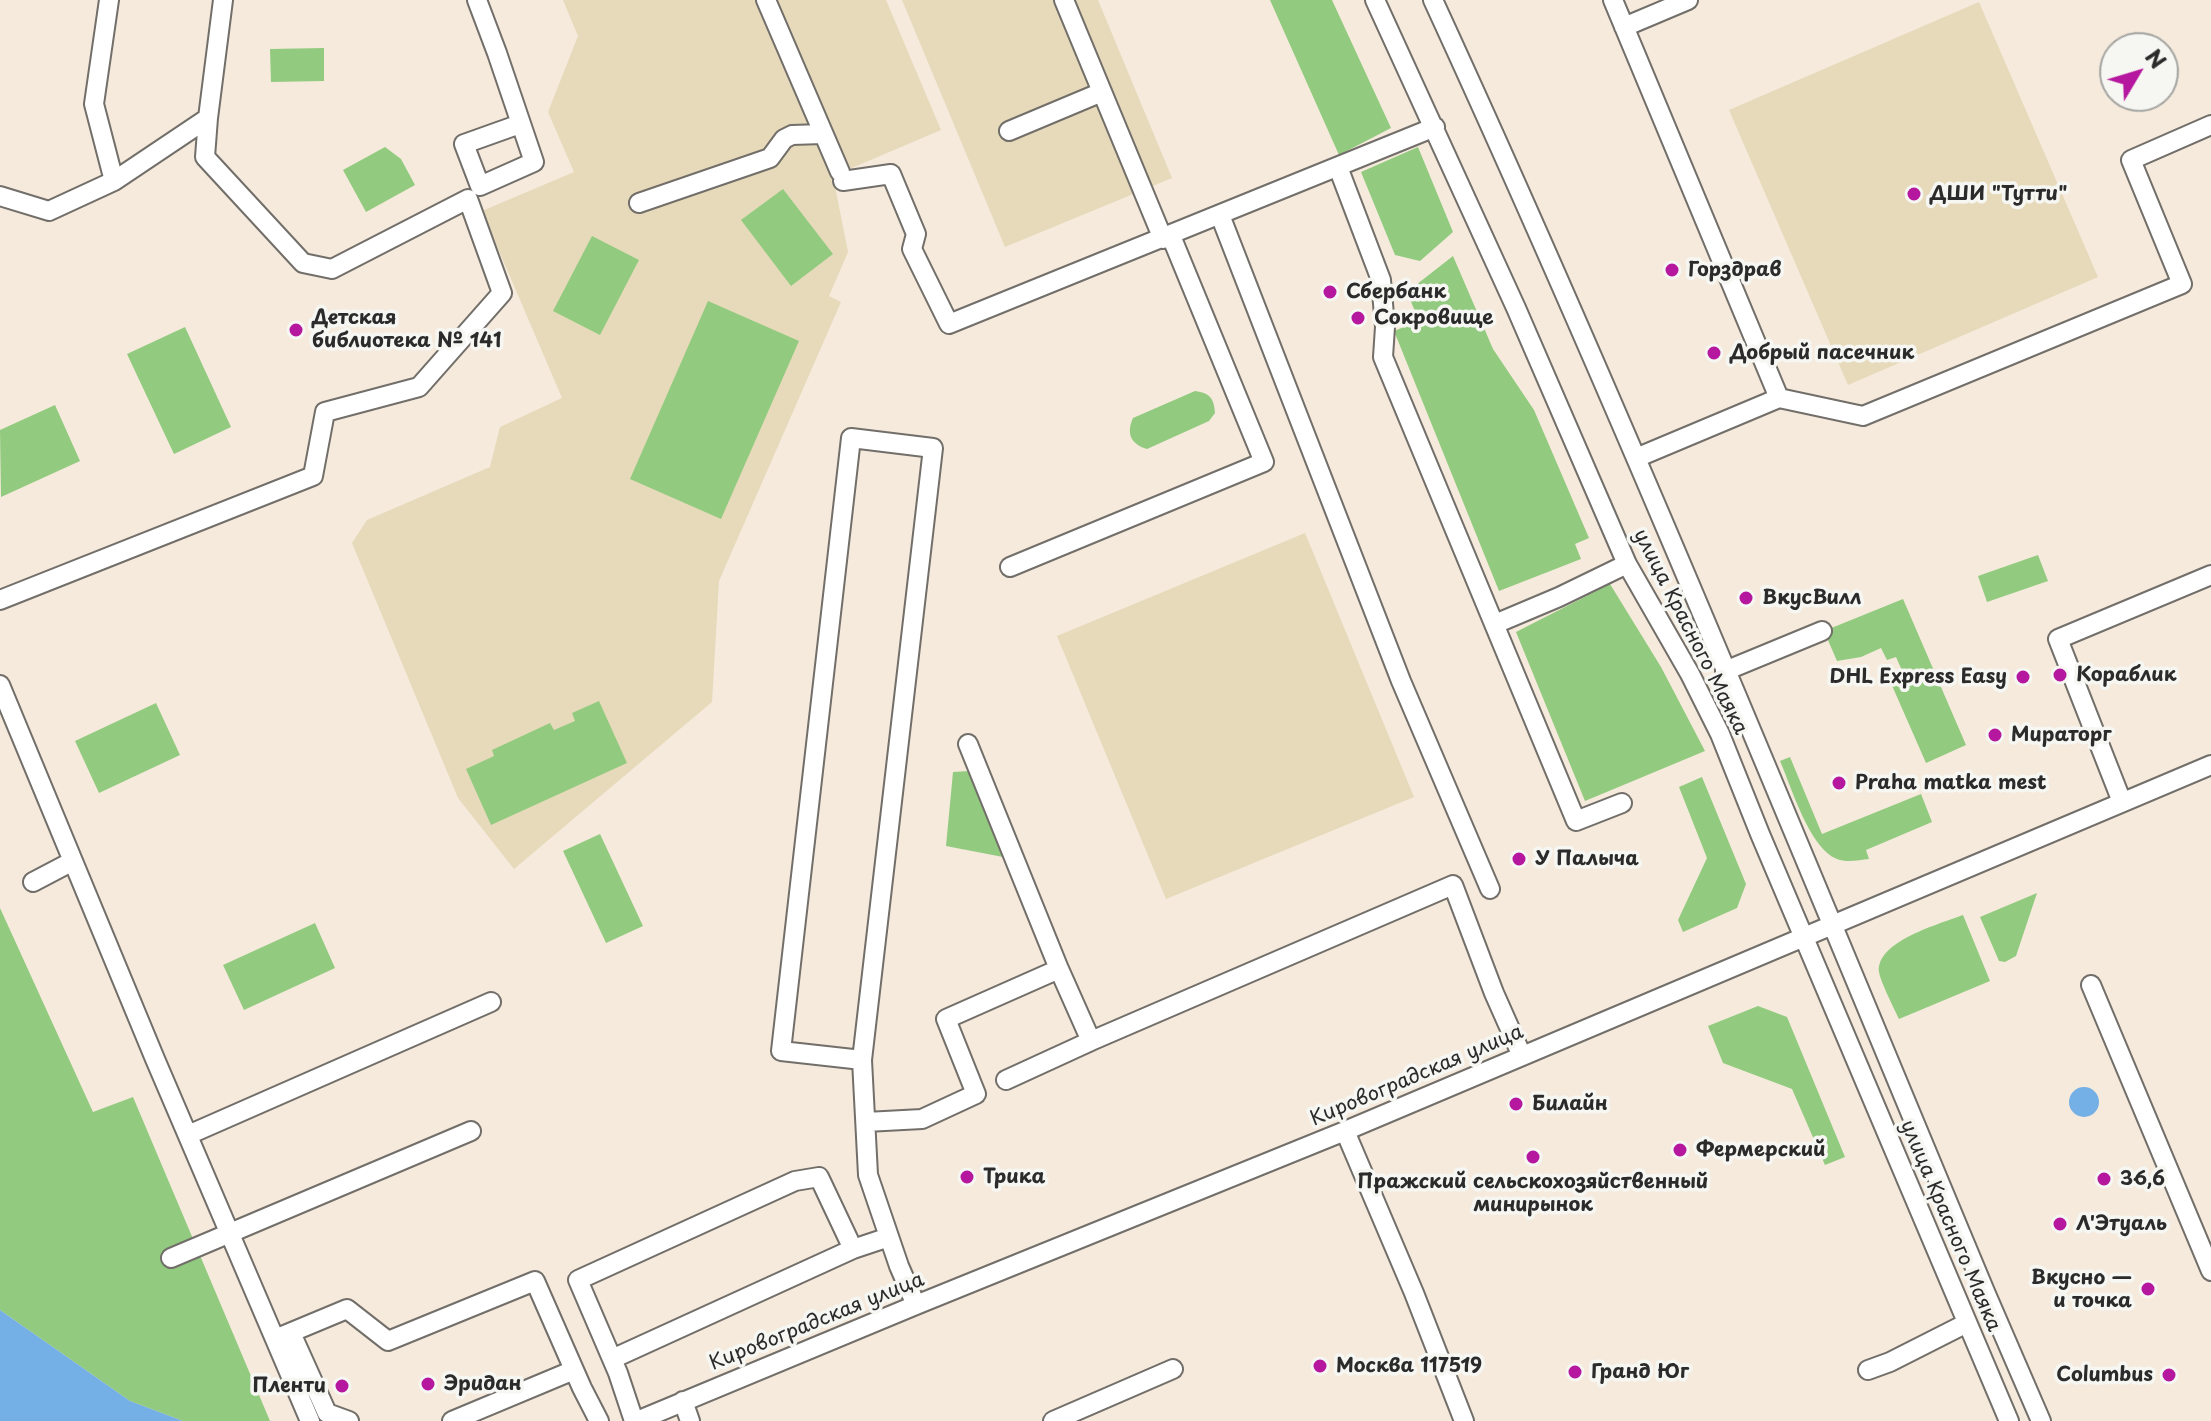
<!DOCTYPE html>
<meta charset="utf-8">
<style>
body{margin:0}
#map{position:relative;width:2211px;height:1421px;overflow:hidden;background:#f5eadc;font-family:"Playpen Sans",sans-serif}
canvas{display:block}
.north{position:absolute;left:2099px;top:32px;width:80px;height:80px;box-sizing:border-box;background:#f6f6f2;border:2px solid #a5a5a2;border-radius:50%;rotate:52deg;font-size:22px;font-weight:700;line-height:32px;text-align:center;color:#2b2b2b}
.north::after{content:'';display:block;margin:auto;width:28px;height:36px;background:#b5179e;clip-path:polygon(50% 0,100% 100%,50% 72%,0 100%)}
</style>
<div id="map">
<canvas width="2211" height="1421"></canvas>
<div class="north">N</div>
</div>
<script>
const ctx = document.querySelector('canvas').getContext('2d');
ctx.lineJoin = 'round';
function paint(path, color) { ctx.fillStyle = color; ctx.fill(path, 'evenodd'); }
function trace(path, color, width, dash) { ctx.strokeStyle = color; ctx.lineWidth = width; ctx.lineCap = dash ? 'butt' : 'round'; ctx.setLineDash(dash || []); ctx.stroke(path); }
function write(font, color, halo, rows, align = 'center') {
  ctx.font = font + ' "Playpen Sans",sans-serif'; ctx.lineWidth = 7; ctx.setLineDash([]); ctx.textBaseline = 'middle'; ctx.strokeStyle = halo; ctx.fillStyle = color; for (const [text, x, y, turn = 0] of rows) {
    ctx.save(); ctx.translate(x, y); ctx.rotate((+turn || 0) * Math.PI / 180); ctx.textAlign = isNaN(turn) ? turn : align; if (halo) ctx.strokeText(text, 0, 0); ctx.fillText(text, 0, 0); ctx.restore();
  }
}
paint(new Path2D(`
 M 563,0 L 886,0 L 941,130 L 833,176 L 848,252 L 829,296 L 841,302 L 719,581 L 712,702 L 514,869 L 458,798 L 352,543 L 367,520 L 490,467 L 500,427 L 562,398 L 482,211 L 574,172 L 548,112 L 578,36 Z
 M 902,0 L 1098,0 L 1172,178 L 1005,247 Z
 M 1979,2 L 2098,277 L 1848,385 L 1729,110 Z
 M 1305,533 L 1414,797 L 1166,899 L 1057,636 Z`), '#e6daba');
paint(new Path2D(`
 M 1270,0 L 1332,0 L 1391,128 L 1339,155 Z
 M 324,48 L 324,81 L 271,82 L 270,49 Z
 M 385,147 L 401,159 L 415,185 L 366,212 L 343,170 Z
 M 1418,147 L 1453,232 L 1420,261 L 1395,255 L 1361,172 Z
 M 783,189 L 833,254 L 791,286 L 741,220 Z
 M 592,236 L 639,260 L 600,335 L 553,311 Z
 M 1453,256 L 1493,349 L 1534,410 L 1589,538 L 1575,544 L 1581,559 L 1499,591 L 1394,331 L 1419,321 L 1407,292 Z
 M 708,301 L 799,341 L 721,519 L 630,479 Z
 M 185,327 L 231,427 L 174,454 L 127,354 Z
 M 1195,391 C 1210,393 1214,398 1215,413 L 1209,421 L 1147,449 C 1131,444 1126,434 1133,418 Z
 M 55,405 L 80,461 L 1,497 L 0,430 Z
 M 2038,555 L 2048,581 L 1987,602 L 1978,576 Z
 M 1610,584 L 1661,667 L 1705,751 L 1585,801 L 1516,632 Z
 M 1903,599 L 1966,745 L 1926,763 L 1890,681 L 1904,675 L 1896,657 L 1887,660 L 1881,648 L 1861,657 L 1837,661 L 1824,631 Z
 M 599,701 L 627,763 L 491,825 L 466,769 L 494,756 L 492,750 L 550,723 L 554,730 L 575,721 L 572,713 Z
 M 156,703 L 180,755 L 99,793 L 75,741 Z
 M 1790,757 L 1822,834 L 1921,794 L 1932,822 L 1866,850 L 1869,859 C 1859,860 1847,863 1837,859 C 1809,848 1792,788 1780,761 Z
 M 969,771 L 1003,857 L 946,846 L 953,772 Z
 M 1702,777 L 1746,884 L 1737,908 L 1683,932 L 1678,920 L 1707,858 L 1679,787 Z
 M 600,834 L 643,926 L 606,943 L 563,851 Z
 M 2037,893 L 2016,956 L 2005,962 L 1999,961 L 1980,917 Z
 M 0,908 L 93,1112 L 133,1097 L 270,1421 L 183,1421 L 130,1401 L 0,1310 Z
 M 1963,915 L 1990,981 L 1899,1019 C 1894,1008 1881,983 1879,972 C 1876,941 1940,924 1963,915 Z
 M 315,923 L 335,968 L 244,1010 L 223,965 Z
 M 1758,1006 L 1787,1017 L 1845,1157 L 1825,1165 L 1792,1089 L 1723,1063 L 1708,1026 Z`), '#92cb7f');
paint(new Path2D(`
 M2069 1102a15 15 0 1 1 30 0a15 15 0 1 1-30 0Z
 M 0,1310 L 130,1401 L 183,1421 L 0,1421 Z`), '#74afe5');
const minor = new Path2D(`
 M 109,0 L 94,104 L 114,181
 M 477,0 L 497,53 L 534,162 L 480,186 L 464,144 L 520,124
 M 766,0 L 840,172
 M 1064,0 L 1163,239
 M 1375,0 L 1516,308 L 1627,564 L 1690,674 L 1720,734 L 1760,834 L 2009,1421
 M 1433,0 C 1629,426 1805,861 1986,1294 L 2041,1421
 M 1613,0 L 1779,398 L 1636,458
 M 1624,27 L 1688,0
 M 1009,131 L 1102,92
 M 1338,167 L 1381,280 L 1385,327 L 1383,357 L 1576,821 L 1622,803
 M 843,181 L 891,174 L 916,234 L 912,249 L 949,324 L 1435,127
 M 0,196 L 49,211 L 114,181 L 208,118 L 223,0
 M 639,203 L 770,158 L 784,139 L 792,135 L 823,134
 M 1220,215 L 1401,681 L 1490,889
 M 1779,398 L 1863,416 L 2182,284 L 2131,160 L 2211,125
 M 1010,567 L 1264,462 L 1171,236
 M 0,600 L 313,476 L 325,412 L 419,387 L 502,293 L 468,199 L 332,269 L 303,263 L 205,157 L 208,118
 M 1495,624 L 1559,597 L 1627,564
 M 1725,671 L 1822,631
 M 0,685 L 155,1059 L 310,1421
 M 968,744 L 1059,969 L 1091,1041
 M 2122,802 L 2058,639 L 2211,575
 M 33,882 L 73,861
 M 2091,985 L 2211,1271
 M 862,1060 L 781,1051 L 851,438 L 933,448 L 862,1060 L 868,1175 L 899,1266 L 916,1305
 M 1006,1080 L 1091,1041 L 1453,885 L 1494,993 L 1522,1056
 M 866,1122 L 922,1119 L 976,1094 L 946,1019 L 1059,969
 M 1345,1131 L 1414,1293 L 1464,1421
 M 188,1135 L 491,1002
 M 171,1258 L 471,1131
 M 291,1333 L 327,1413 L 349,1421
 M 275,1339 L 347,1309 L 388,1341 L 535,1281 L 582,1388 L 599,1421
 M 612,1359 L 853,1249 L 889,1237
 M 1868,1370 L 1890,1362 L 1967,1323
 M 683,1401 L 690,1421
 M 452,1421 L 574,1370
 M 634,1421 L 618,1373 L 578,1280 L 795,1181 L 819,1177 L 853,1249
 M 637,1421 L 916,1305 L 1345,1131 L 2211,765
 M 1053,1421 L 1173,1369`);
trace(minor, '#726e69', 22);
trace(minor, '#fff', 18);
for (const [x, y, r, color] of [
 [1914,194,8,"#b5179e"],
 [1672,270,8,"#b5179e"],
 [1330,292,8,"#b5179e"],
 [1358,318,8,"#b5179e"],
 [296,330,8,"#b5179e"],
 [1714,353,8,"#b5179e"],
 [1746,598,8,"#b5179e"],
 [2060,675,8,"#b5179e"],
 [2023,677,8,"#b5179e"],
 [1995,735,8,"#b5179e"],
 [1839,783,8,"#b5179e"],
 [1519,859,8,"#b5179e"],
 [1516,1104,8,"#b5179e"],
 [1680,1150,8,"#b5179e"],
 [1533,1157,8,"#b5179e"],
 [967,1177,8,"#b5179e"],
 [2104,1179,8,"#b5179e"],
 [2060,1224,8,"#b5179e"],
 [2148,1289,8,"#b5179e"],
 [1320,1366,8,"#b5179e"],
 [1575,1372,8,"#b5179e"],
 [2169,1375,8,"#b5179e"],
 [428,1384,8,"#b5179e"],
 [342,1386,8,"#b5179e"]
]) { const dot = new Path2D(); dot.arc(x, y, r, 0, 2 * Math.PI); ctx.fillStyle = color; ctx.fill(dot); trace(dot, '#f6f6f2', 3); }
write('bold 20px', '#2b2b2b', '#f6f6f2', [
 ["ДШИ \"Тутти\"",1930,194],
 ["Горздрав",1688,270],
 ["Сбербанк",1346,292],
 ["Детская",312,318],
 ["библиотека № 141",312,341],
 ["Сокровище",1374,318],
 ["Добрый пасечник",1730,353],
 ["ВкусВилл",1762,598],
 ["Кораблик",2076,675],
 ["DHL Express Easy",2007,677,"right"],
 ["Мираторг",2011,735],
 ["Praha matka mest",1855,783],
 ["У Палыча",1535,859],
 ["Билайн",1532,1104],
 ["Фермерский",1696,1150],
 ["Трика",983,1177],
 ["36,6",2120,1179],
 ["Пражский сельскохозяйственный",1533,1182,"center"],
 ["минирынок",1533,1205,"center"],
 ["Л'Этуаль",2076,1224],
 ["Вкусно —",2132,1278,"right"],
 ["и точка",2132,1301,"right"],
 ["Москва 117519",1336,1366],
 ["Гранд Юг",1591,1372],
 ["Columbus",2153,1375,"right"],
 ["Эридан",444,1384],
 ["Пленти",326,1386,"right"]
], 'left');
write('20px', '#2b2b2b', '#f6f6f2', [
 ["улица Красного Маяка",1690,632,63],
 ["Кировоградская улица",1417,1076,-23],
 ["улица Красного Маяка",1950,1226,67],
 ["Кировоградская улица",817,1322,-22]
]);
</script>
